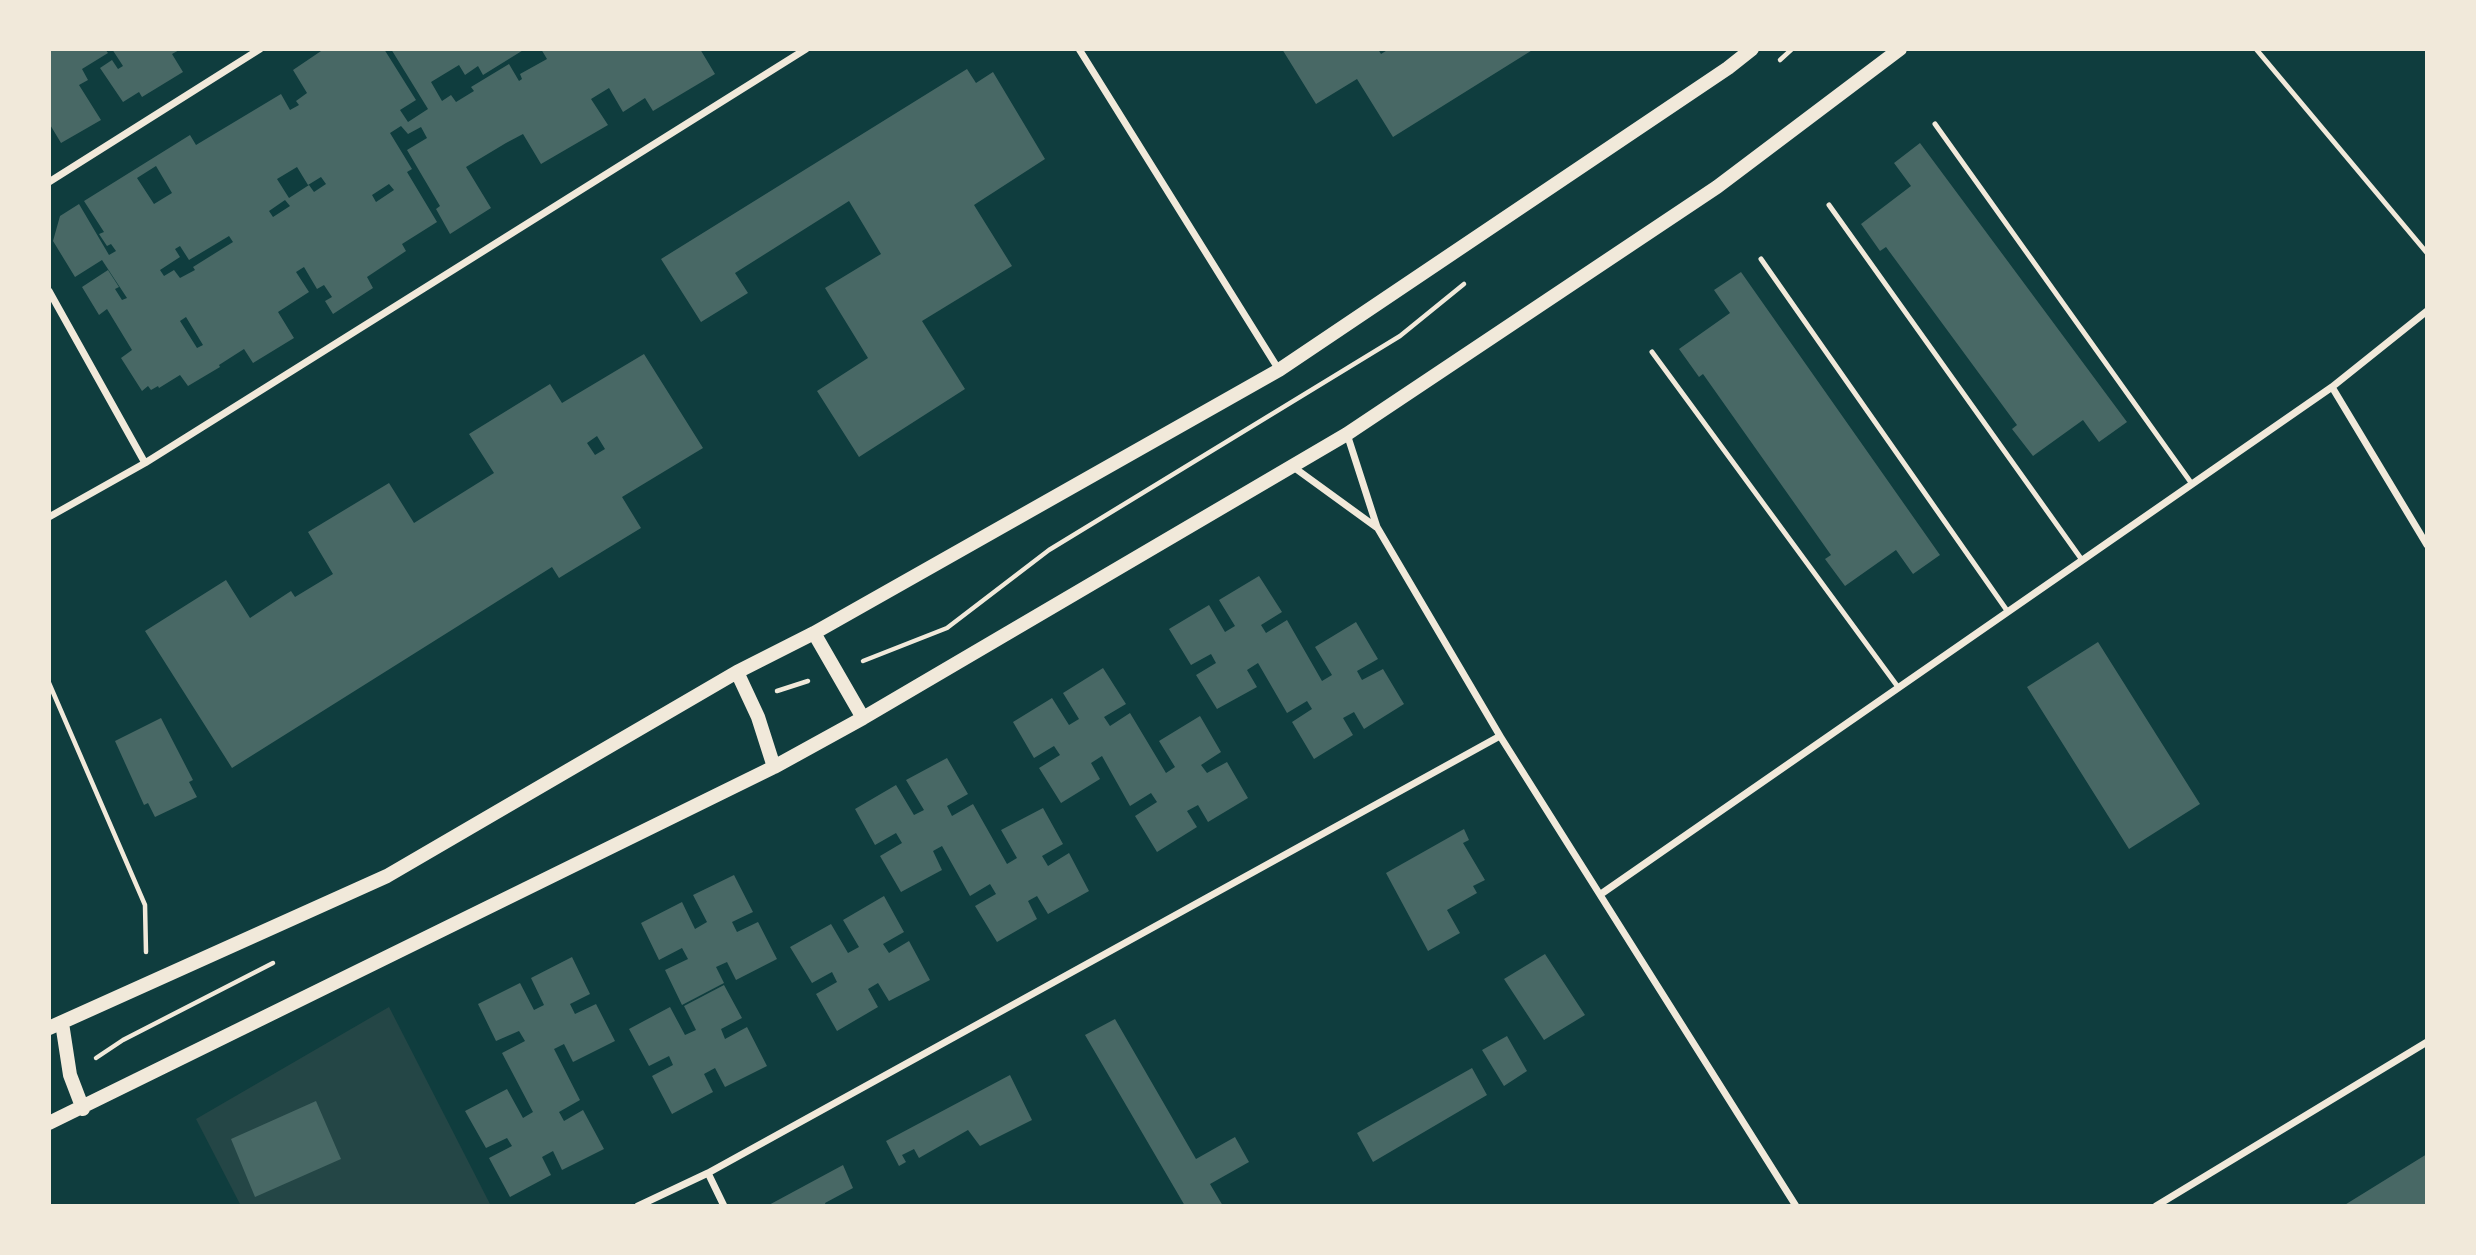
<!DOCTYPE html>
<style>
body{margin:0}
#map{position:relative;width:2476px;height:1255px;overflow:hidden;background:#0f3d3e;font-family:Cabin,sans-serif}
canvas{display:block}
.frame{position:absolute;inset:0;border:51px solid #f1e9da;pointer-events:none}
</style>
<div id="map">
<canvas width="2476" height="1255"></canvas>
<div class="frame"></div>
</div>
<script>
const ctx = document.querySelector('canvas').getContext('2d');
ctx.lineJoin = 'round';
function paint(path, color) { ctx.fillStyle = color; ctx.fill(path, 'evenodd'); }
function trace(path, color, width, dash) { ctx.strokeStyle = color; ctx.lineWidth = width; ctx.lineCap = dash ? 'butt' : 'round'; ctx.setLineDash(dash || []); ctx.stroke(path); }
paint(new Path2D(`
 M 389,1007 L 491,1206 L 241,1206 L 196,1119 Z`), '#244646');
paint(new Path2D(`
 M 54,49 L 105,49 L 108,53 L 82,69 L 88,80 L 79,85 L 101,120 L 61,143 L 49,123 L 49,52 Z
 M 112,49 L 181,49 L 172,54 L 183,72 L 142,97 L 139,92 L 123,102 L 100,68 L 112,60 L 118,69 L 123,66 Z
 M 324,49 L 384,49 L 416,100 L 400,110 L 408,122 L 428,109 L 391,49 L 525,49 L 483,75 L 478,66 L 465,75 L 459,65 L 431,82 L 442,101 L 451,95 L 456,102 L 474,91 L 471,87 L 509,64 L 519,81 L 522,79 L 520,74 L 547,59 L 541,49 L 700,49 L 715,74 L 653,111 L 645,98 L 623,112 L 609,88 L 591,99 L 608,125 L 541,164 L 523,134 L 506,143 L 466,167 L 491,208 L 450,234 L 436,209 L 440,206 L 407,150 L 427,138 L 421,127 L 408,134 L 401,126 L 390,133 L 412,169 L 407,172 L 437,222 L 402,244 L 406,251 L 367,277 L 373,288 L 333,314 L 325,301 L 332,297 L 324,285 L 317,289 L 304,267 L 296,272 L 309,292 L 278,312 L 294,338 L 253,363 L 244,349 L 219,365 L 220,367 L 188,386 L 180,375 L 159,388 L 158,386 L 151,390 L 148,386 L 142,391 L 121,358 L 132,350 L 107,309 L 99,315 L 82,287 L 108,270 L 119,287 L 115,289 L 122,300 L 127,298 L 102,260 L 75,277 L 53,241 L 60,216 L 79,204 L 109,255 L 116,251 L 111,244 L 107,246 L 99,234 L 104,232 L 84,201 L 190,135 L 196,145 L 281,94 L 290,110 L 299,105 L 296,101 L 307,93 L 293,70 ZM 156,166 L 172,193 L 154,204 L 137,178 ZM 297,167 L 308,185 L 321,177 L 326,184 L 314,192 L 309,185 L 289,198 L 277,179 ZM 389,184 L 394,190 L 376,202 L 372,195 ZM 285,200 L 290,206 L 273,217 L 269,211 ZM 229,236 L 233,242 L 193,267 L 195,270 L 180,278 L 174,270 L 164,276 L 160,270 L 180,257 L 175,249 L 180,246 L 189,260 ZM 186,317 L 203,345 L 197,348 L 180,321 Z
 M 1282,49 L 1378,49 L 1381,54 L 1389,49 L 1534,49 L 1393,137 L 1357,79 L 1316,104 Z
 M 967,69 L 976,83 L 993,72 L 1045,159 L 974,205 L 1012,266 L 922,321 L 965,389 L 859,457 L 817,391 L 868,358 L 825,288 L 881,254 L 849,201 L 735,273 L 748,293 L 701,322 L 661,259 Z
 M 1920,143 L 2127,422 L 2099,442 L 2083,420 L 2033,456 L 2012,429 L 2017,425 L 1886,247 L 1880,251 L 1861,224 L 1911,186 L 1894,163 Z
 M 1741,272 L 1940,555 L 1913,574 L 1896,550 L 1845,586 L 1825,559 L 1831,555 L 1703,374 L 1699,377 L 1679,349 L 1730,313 L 1714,290 Z
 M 644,354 L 703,448 L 622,497 L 641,528 L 559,578 L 552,567 L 232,768 L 145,631 L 226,580 L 250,618 L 291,591 L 295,597 L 333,574 L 308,532 L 389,483 L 414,523 L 494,473 L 469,434 L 550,384 L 562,403 ZM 597,436 L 605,449 L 595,455 L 587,443 Z
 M 1259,576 L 1282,612 L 1261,625 L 1266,633 L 1287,620 L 1322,681 L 1332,675 L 1315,647 L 1356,622 L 1378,659 L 1357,671 L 1362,680 L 1383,669 L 1404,704 L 1364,729 L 1354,712 L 1343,718 L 1353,735 L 1314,759 L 1292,722 L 1312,709 L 1307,701 L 1287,713 L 1258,663 L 1247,670 L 1257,687 L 1217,709 L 1196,675 L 1216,663 L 1211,654 L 1191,665 L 1169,629 L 1209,605 L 1225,632 L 1235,626 L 1219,600 Z
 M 2098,642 L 2200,804 L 2129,849 L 2027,687 Z
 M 1103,668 L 1126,704 L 1104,717 L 1110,726 L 1130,713 L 1166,773 L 1175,767 L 1159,741 L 1200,716 L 1221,752 L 1201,765 L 1207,773 L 1227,762 L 1248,798 L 1208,822 L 1198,805 L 1187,811 L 1197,827 L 1157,852 L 1135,816 L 1157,802 L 1151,793 L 1130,806 L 1102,756 L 1091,763 L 1100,779 L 1061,803 L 1039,768 L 1060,755 L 1054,746 L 1034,758 L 1013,722 L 1052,698 L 1069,725 L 1079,719 L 1063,693 Z
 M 161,718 L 193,780 L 189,782 L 197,797 L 155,817 L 148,803 L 144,805 L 115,741 Z
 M 947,758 L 968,794 L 947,806 L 952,816 L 973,804 L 1007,864 L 1017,858 L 1001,830 L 1043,808 L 1063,844 L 1042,856 L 1048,866 L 1069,853 L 1089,891 L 1048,914 L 1037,896 L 1028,901 L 1037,919 L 997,942 L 975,906 L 996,894 L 990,884 L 970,896 L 942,846 L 933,851 L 942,870 L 901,892 L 880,856 L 902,843 L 896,833 L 875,845 L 855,809 L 896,785 L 914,815 L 924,810 L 906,780 Z
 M 1464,829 L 1469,840 L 1463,843 L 1485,880 L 1473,886 L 1477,893 L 1447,910 L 1460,933 L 1428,951 L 1386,873 Z
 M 734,875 L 753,912 L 732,922 L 737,932 L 758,922 L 777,959 L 736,980 L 727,962 L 716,967 L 724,983 L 682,1005 L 665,970 L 688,959 L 682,948 L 659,960 L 641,923 L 682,902 L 695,929 L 707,922 L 693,895 Z
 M 884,896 L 904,932 L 883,944 L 889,953 L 909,941 L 930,980 L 889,1001 L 878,983 L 868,989 L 878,1007 L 837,1031 L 816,994 L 837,982 L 832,972 L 812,983 L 790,947 L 831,924 L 848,953 L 859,947 L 843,920 Z
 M 1545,954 L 1585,1015 L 1544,1040 L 1504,979 Z
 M 572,957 L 590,994 L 570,1004 L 575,1014 L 596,1004 L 615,1041 L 573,1062 L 564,1044 L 554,1049 L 580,1100 L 559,1112 L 564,1121 L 583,1110 L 604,1149 L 562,1170 L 553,1151 L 542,1157 L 551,1175 L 510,1197 L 489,1158 L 512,1146 L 507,1138 L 486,1148 L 465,1111 L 507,1089 L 523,1118 L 533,1112 L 502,1053 L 525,1041 L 519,1031 L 496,1041 L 478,1004 L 520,983 L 534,1010 L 544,1005 L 531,978 Z
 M 724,985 L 742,1018 L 721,1029 L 725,1039 L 747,1027 L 767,1066 L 725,1087 L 715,1068 L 704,1074 L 713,1092 L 672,1114 L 652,1076 L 673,1065 L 669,1056 L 649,1066 L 629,1029 L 670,1007 L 685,1035 L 696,1030 L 684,1006 Z
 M 1115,1019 L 1196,1159 L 1235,1137 L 1249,1162 L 1210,1184 L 1223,1206 L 1185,1206 L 1085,1035 Z
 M 1507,1036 L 1527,1071 L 1504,1086 L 1482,1050 Z
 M 1472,1068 L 1487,1095 L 1373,1162 L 1357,1133 Z
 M 1010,1075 L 1032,1120 L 980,1146 L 968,1130 L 919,1158 L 914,1149 L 902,1155 L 906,1162 L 899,1166 L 886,1141 Z
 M 316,1101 L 341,1159 L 255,1197 L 231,1139 Z
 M 2427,1154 L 2427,1206 L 2343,1206 Z
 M 843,1165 L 853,1188 L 825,1203 L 826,1206 L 767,1206 Z`), '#486865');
trace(new Path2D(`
 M 1780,60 L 1792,49
 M 863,661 L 947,628 L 1049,550 L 1400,336 L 1464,284
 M 49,683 L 145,905 L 146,952
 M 777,691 L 808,681
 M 96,1058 L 123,1040 L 273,963`), '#f1e9da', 4.5);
trace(new Path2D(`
 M 2256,49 L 2427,253
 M 1935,124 L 2192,484
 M 1829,205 L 2082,560
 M 1761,259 L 2008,612
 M 1652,352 L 1898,687`), '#f1e9da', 5);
trace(new Path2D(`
 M 1079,49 L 1279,370
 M 49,182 L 260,49
 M 49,291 L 145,463
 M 2332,387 L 2427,545
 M 1347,434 L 1377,527 L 1500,736 L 1796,1206
 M 1292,466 L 1376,527
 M 49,517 L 145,463 L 806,49
 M 1601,894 L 2332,387 L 2427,311
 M 708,1173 L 724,1206
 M 638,1206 L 708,1173 L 1500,736
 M 2156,1206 L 2427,1042`), '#f1e9da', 7);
trace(new Path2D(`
 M 814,633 L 863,718
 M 737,672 L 758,717 L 774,767
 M 62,1023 L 70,1075 L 83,1109
 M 49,1028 L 387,876 L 737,672 L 814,633 L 1279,370 L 1728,68 L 1752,49
 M 49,1123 L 774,767 L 863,718 L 1347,434 L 1717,187 L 1900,49`), '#f1e9da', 14);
</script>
